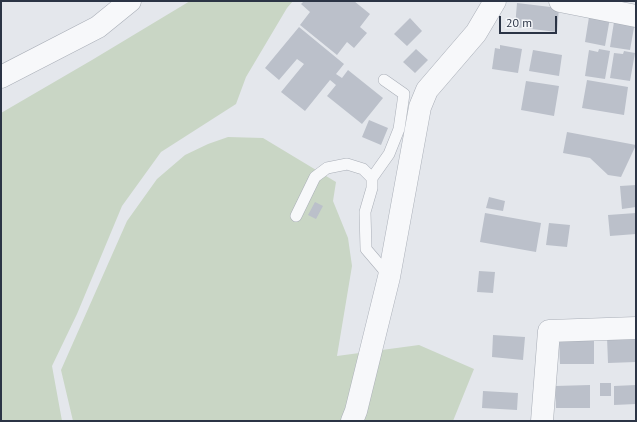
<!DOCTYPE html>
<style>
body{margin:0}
#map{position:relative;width:637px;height:422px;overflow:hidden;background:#e4e7ec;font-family:"PT Sans",sans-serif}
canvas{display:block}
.frame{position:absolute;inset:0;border:2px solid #2b3445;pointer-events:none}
.scale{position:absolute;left:499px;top:16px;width:58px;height:18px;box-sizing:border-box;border:2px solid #2b3445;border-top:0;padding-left:5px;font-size:12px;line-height:14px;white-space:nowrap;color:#2b3445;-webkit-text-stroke:3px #f4f6f9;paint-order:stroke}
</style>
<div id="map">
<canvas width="637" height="422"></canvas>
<div class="frame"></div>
<div class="scale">20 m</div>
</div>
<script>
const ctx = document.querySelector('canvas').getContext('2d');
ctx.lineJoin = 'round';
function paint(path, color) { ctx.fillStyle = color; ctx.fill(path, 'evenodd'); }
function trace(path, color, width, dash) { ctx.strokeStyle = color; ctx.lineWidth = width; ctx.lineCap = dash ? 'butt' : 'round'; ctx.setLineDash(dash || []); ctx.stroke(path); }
paint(new Path2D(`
 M 190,1 L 293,1 L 287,8 L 246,77 L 236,104 L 161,152 L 122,206 L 77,314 L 52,366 L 62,421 L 1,421 L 1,113 L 92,60 Z
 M 228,137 L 263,138 L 336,182 L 333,201 L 348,238 L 352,266 L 337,356 L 419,345 L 474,369 L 453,421 L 73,421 L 61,370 L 127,221 L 157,179 L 185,155 L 208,144 Z`), '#c9d6c5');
paint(new Path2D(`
 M 304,1 L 354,1 L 370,14 L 360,27 L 367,33 L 354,48 L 347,42 L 337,55 L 300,25 L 310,12 L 301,4 Z
 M 517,3 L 559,8 L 557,32 L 515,27 Z
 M 589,17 L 610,18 L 605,46 L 585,42 Z
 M 410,18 L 422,31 L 407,46 L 394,34 Z
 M 614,22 L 635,22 L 630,50 L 610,47 Z
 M 299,27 L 344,64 L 336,74 L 342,78 L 348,70 L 383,98 L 362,124 L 327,96 L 336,85 L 330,80 L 305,111 L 281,92 L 304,64 L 297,59 L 279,80 L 265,68 Z
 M 500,45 L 522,49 L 518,73 L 492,69 L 495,48 L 500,49 Z
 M 416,49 L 428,60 L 415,73 L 403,62 Z
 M 599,49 L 610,51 L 605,79 L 585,76 L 589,50 L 598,52 Z
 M 533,50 L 562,55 L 559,76 L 529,71 Z
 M 624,51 L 635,53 L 630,81 L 610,78 L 614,53 L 623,54 Z
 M 587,80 L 628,87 L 624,115 L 582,108 Z
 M 526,81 L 559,86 L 554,116 L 521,110 Z
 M 369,120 L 388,128 L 381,145 L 362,137 Z
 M 567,132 L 636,145 L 621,177 L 608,175 L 590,158 L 563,153 Z
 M 636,185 L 636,207 L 622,209 L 620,186 Z
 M 489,197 L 505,201 L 503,211 L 486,208 Z
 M 315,202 L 323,206 L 316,219 L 308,215 Z
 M 485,213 L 541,223 L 536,252 L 480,242 Z
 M 636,213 L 636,234 L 610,236 L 608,215 Z
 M 549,223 L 570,225 L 567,247 L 546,245 Z
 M 479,271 L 495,272 L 493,293 L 477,292 Z
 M 493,335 L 525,337 L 523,360 L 492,357 Z
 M 607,337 L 636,337 L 636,362 L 608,363 Z
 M 559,339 L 594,339 L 594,364 L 560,364 Z
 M 600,383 L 611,383 L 611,396 L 600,396 Z
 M 590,385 L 590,408 L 556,408 L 555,386 Z
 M 636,385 L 636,404 L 614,405 L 614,386 Z
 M 483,391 L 518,393 L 517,410 L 482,408 Z`), '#bbc0ca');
const service = new Path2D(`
 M 372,178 L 389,154 L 399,129 L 404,94 L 384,80
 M 296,216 L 315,177 L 327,168 L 347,164 L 363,169 L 372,178 L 372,188 L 365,212 L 366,249 L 389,276`);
const minor = new Path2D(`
 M 560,1 L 636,16
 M 1,77 L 98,27 L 130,1
 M 352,421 L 356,411 L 389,277 L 420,107 L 427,90 L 476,33 L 495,1
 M 542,421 L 549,331 L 636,328`);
trace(service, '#a9aeb7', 12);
trace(minor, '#a9aeb7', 23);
trace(service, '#f7f8fa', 11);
trace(minor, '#f7f8fa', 22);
</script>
